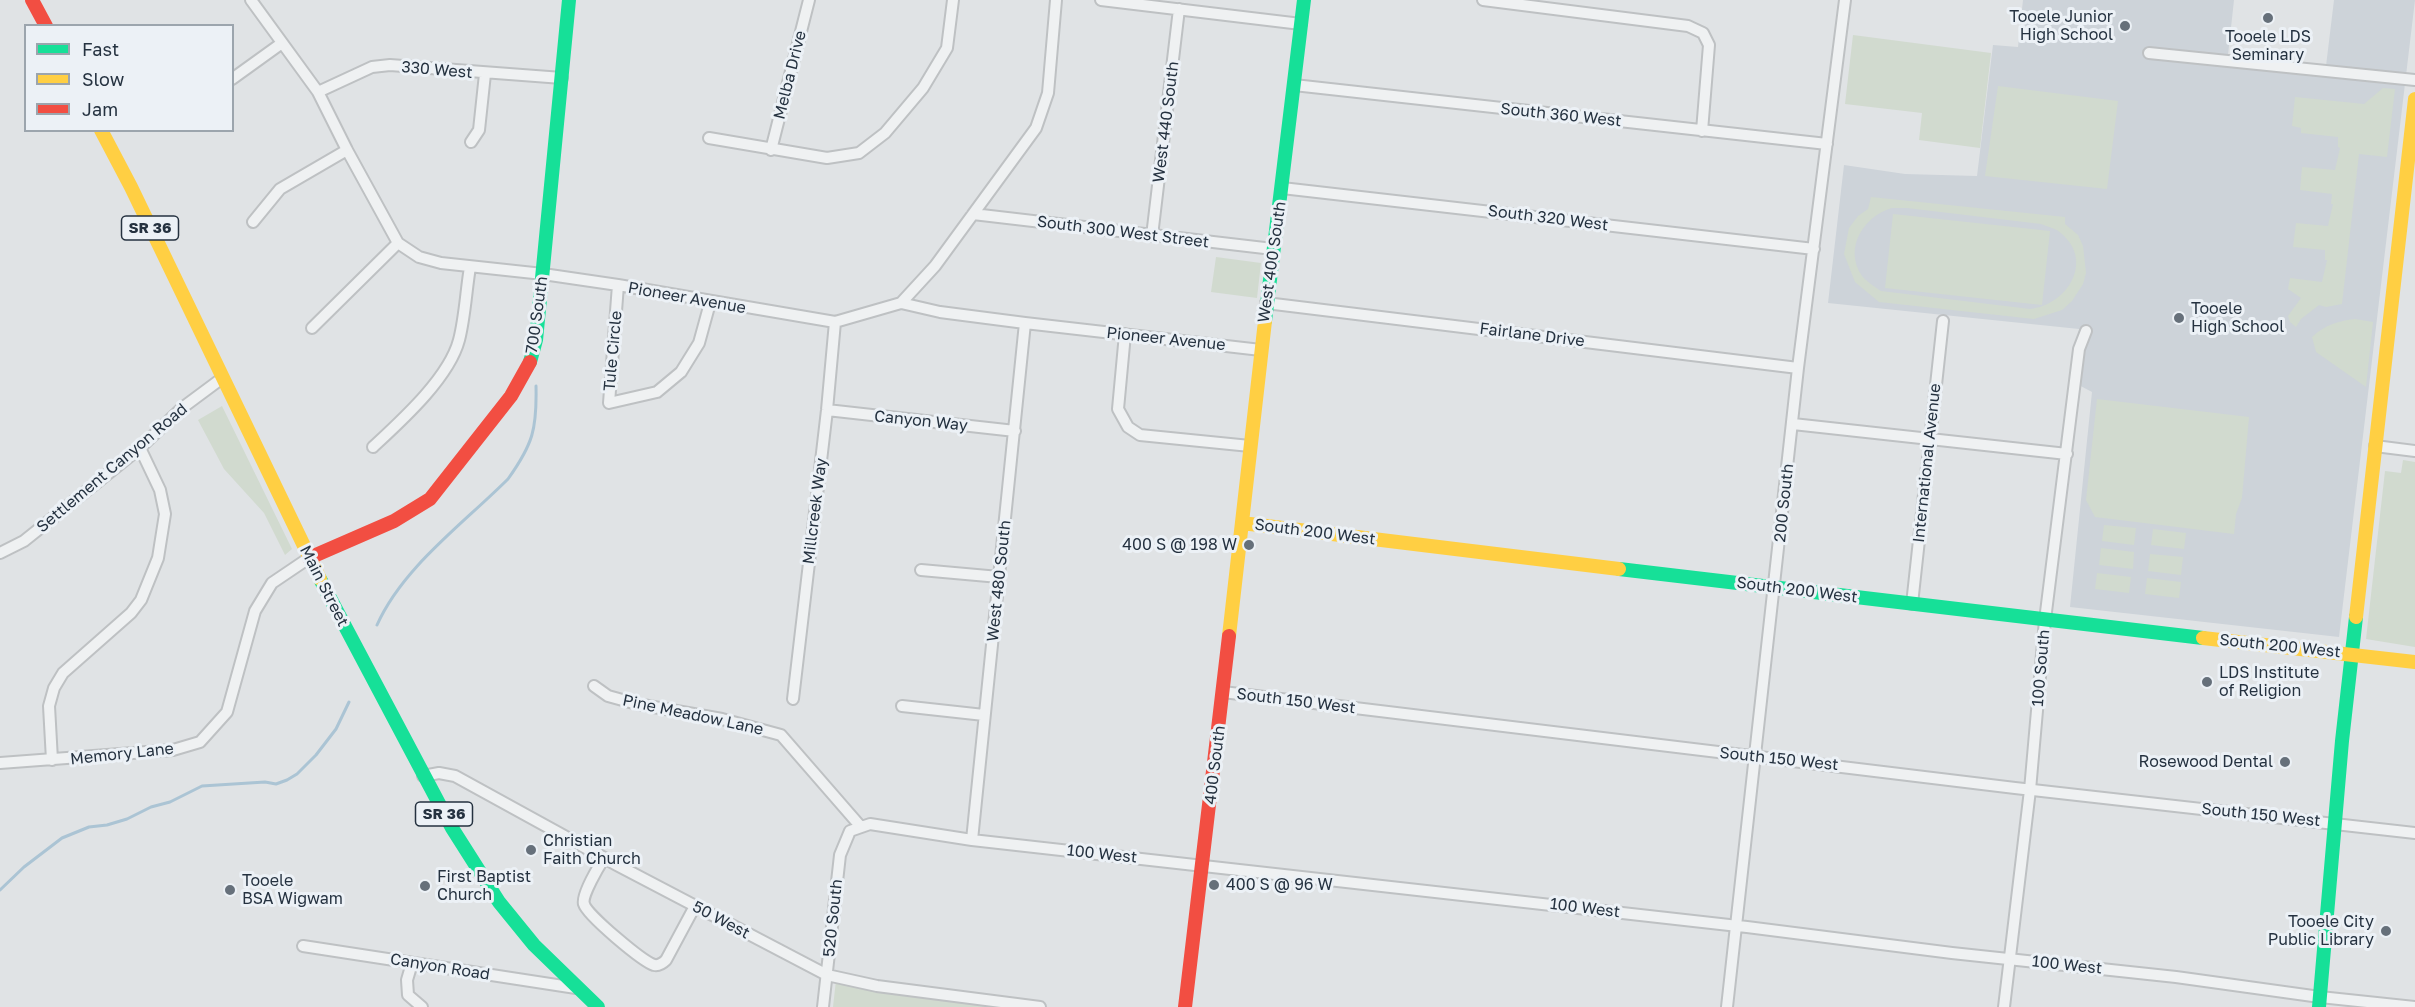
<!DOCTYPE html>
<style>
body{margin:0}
#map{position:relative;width:2415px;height:1007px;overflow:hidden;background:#e0e3e5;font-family:"Golos Text",sans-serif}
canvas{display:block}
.legend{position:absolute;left:24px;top:24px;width:210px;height:108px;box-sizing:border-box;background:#ecf1f6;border:2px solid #9ca5ad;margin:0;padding:8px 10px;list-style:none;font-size:18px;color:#253240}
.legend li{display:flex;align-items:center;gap:12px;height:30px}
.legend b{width:30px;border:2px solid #9ca5ad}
</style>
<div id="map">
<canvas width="2415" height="1007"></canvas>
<ul class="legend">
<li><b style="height:8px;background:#16e098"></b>Fast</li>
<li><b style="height:8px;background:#ffcf43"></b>Slow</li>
<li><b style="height:8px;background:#f24e42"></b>Jam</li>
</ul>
</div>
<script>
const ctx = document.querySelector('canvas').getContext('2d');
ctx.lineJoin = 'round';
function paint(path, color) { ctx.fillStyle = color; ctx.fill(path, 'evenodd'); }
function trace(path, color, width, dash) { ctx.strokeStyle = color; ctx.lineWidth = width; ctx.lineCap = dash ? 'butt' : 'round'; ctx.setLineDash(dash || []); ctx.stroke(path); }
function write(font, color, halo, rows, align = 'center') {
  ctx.font = font + ' "Golos Text",sans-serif'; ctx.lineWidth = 6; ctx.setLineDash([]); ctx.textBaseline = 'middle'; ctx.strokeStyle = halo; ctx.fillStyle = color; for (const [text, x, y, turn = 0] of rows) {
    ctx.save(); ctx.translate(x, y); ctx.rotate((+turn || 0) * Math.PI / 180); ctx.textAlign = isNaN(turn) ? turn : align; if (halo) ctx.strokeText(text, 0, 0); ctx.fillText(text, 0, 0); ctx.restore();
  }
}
paint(new Path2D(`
 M 2023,0 L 2234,0 L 2228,55 L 2326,66 L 2334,0 L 2415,0 L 2339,637 L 2070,607 L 2092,392 L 2073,382 L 2079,329 L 1828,303 L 1844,165 L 1905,174 L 1977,176 L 1993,45 L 2018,47 Z`), '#cdd3d9');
paint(new Path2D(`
 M 1853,35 L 1991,53 L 1980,148 L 1919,140 L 1922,113 L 1845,104 Z
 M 1998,86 L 2118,101 L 2107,189 L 1985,176 Z
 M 2383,88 L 2395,89 L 2387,157 L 2359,154 L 2342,304 L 2326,307 L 2319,305 L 2301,319 L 2296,327 L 2290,322 L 2288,316 L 2301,298 L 2288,289 L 2290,278 L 2322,282 L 2327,260 L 2325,260 L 2325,250 L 2293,247 L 2296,223 L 2328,226 L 2333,204 L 2331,204 L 2332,194 L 2300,190 L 2302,167 L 2335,170 L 2340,148 L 2338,147 L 2338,137 L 2301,133 L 2301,128 L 2292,126 L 2295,97 L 2364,104 Z
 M 1871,197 L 2065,217 L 2065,224 L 2078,235 L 2083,246 L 2086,273 L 2083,284 L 2072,301 L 2062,310 L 2034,319 L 1879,302 L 1855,282 L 1844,254 L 1849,228 L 1858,216 L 1868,209 ZM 1892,208 L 1907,208 L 2041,224 C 2048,227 2056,228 2062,234 C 2094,262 2067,305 2030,309 L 1881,291 C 1875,287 1867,282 1862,276 C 1843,248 1864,216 1892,208 Z
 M 1893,214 L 2050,231 L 2042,305 L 1885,288 Z
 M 1216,257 L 1261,263 L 1257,298 L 1211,292 Z
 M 2355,319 L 2373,322 L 2366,387 L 2316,352 L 2312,337 C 2325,325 2338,321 2355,319 Z
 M 2097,399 L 2249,417 L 2242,498 L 2236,514 L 2234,534 L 2095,517 L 2086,500 Z
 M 222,406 L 292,549 L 285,555 L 264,513 L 224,469 L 198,420 Z
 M 2403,460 L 2415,462 L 2415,647 L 2366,639 L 2385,471 L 2401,473 Z
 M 2104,525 L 2136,528 L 2134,545 L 2102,541 Z
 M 2153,529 L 2186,533 L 2184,549 L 2151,545 Z
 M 2101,548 L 2134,552 L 2133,569 L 2099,565 Z
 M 2150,554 L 2183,557 L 2181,575 L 2148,571 Z
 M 2097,573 L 2131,577 L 2129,593 L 2095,589 Z
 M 2147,578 L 2181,582 L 2179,598 L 2145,594 Z
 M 836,980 L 1006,1007 L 833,1007 Z`), '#d1dacf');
trace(new Path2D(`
 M 377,625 C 403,567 463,524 508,479 C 533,444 537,429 536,386
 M 0,890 L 24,867 L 62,838 L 89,827 L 107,825 L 127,819 L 151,807 L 170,802 L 202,786 L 265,782 L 276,784 L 287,780 L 297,774 L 316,755 L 336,729 L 349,702`), '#abc4d4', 3);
const street = new Path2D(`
 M 251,0 L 318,92 L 347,150 L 398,243 L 419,257 L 441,263 L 543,274 L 618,285 L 835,322 L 901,303 L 940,312 L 1025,323 L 1261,350
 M 1101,0 L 1301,24
 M 1483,0 L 1688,26 L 1703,33 L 1709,45 L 1702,131
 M 2149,53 L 2415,80
 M 232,79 L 282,43
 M 1294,85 L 1827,144
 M 318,92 L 372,67 L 390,65 L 562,78
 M 709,138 L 827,158 L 859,153 L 885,133 L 923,88 L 947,48 L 953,0
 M 471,142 L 479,130 L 485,74
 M 771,150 L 809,0
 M 1282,188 L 1814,249
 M 973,214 L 1273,249
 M 253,222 L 280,189 L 347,150
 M 1152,236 L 1179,9
 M 618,285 L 609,403 L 657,392 L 681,372 L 699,343 L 710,303
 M 901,303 L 935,266 L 1036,128 L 1048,93 L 1056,0
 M 1266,303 L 1798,368
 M 312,328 L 398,243
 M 1125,334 L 1118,409 L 1128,427 L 1140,435 L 1250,446
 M 827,410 L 1015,431
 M 1793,424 L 2067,454
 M 2375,446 L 2415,451
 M 373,447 C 401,421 449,378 459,340 C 465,317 466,291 470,267
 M 0,553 L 24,541 L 140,448 L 182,408 L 221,379
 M 921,570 L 999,577
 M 1912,604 L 1943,321
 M 594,686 L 608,696 L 637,704 L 722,719 L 781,735 L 861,827
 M 1223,692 L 2015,788 L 2415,833
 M 793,699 L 827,410 L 835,322
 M 902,706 L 984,715
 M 52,760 L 49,706 L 54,688 L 63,673 L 131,613 L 141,600 L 158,558 L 165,514 L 160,490 L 140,448
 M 0,763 L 173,750 L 200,742 L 227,712 L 255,611 L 272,583 L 309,558
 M 423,776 L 439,773 L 455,776 L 617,865 L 827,975 L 877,986 L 1040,1007
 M 972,840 L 1025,323
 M 604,858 C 599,866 581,896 584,904 C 587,915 642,961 654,965 C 659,966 663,963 666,960 L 695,906
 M 303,946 L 576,988
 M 412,963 L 407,980 L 408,995 L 422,1007
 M 823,1007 L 840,855 L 850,831 L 870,824 L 972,840 L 1747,927 L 1952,953 L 2176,977 L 2320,997 L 2415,1007
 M 1727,1007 L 1798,368 L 1845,0
 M 2004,1007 L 2030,790 L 2045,620 L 2079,349 L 2086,331`);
trace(street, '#bec1c3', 14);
trace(street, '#eff1f2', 10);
trace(new Path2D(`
 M 1265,321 L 1304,0
 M 530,362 L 536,340 L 569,0
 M 1619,569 L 2203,638
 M 320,579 L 452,828 L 499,902 L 534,945 L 598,1007
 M 2319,1007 L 2342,741 L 2356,617`), '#16e098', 14);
trace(new Path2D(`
 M 101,130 L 131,187 L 320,579
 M 1242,523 L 1619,569
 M 2356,617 L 2415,99
 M 1229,636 L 1265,321
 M 2203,638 L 2415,662`), '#ffcf43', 14);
trace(new Path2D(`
 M 32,0 L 46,26
 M 309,558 L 394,521 L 430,499 L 511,396 L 530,362
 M 1185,1007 L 1229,636`), '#f24e42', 14);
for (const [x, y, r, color] of [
 [2268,18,6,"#66707a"],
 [2125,26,6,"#66707a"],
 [2179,318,6,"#66707a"],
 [1249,545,6,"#66707a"],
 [2207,682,6,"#66707a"],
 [2285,762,6,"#66707a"],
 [531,850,6,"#66707a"],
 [1214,885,6,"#66707a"],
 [425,886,6,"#66707a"],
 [230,890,6,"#66707a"],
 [2386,931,6,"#66707a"]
]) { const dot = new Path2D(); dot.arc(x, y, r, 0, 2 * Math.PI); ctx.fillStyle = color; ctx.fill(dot); trace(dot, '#ecf1f6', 2); }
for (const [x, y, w] of [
 [150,228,57],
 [444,814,57]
]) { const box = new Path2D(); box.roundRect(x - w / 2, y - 12, w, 24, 4.5); ctx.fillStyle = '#ecf1f6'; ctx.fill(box); trace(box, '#253240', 1.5); }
write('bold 15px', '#253240', null, [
 ["SR 36",150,228],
 ["SR 36",444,814]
]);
write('16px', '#253240', '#ecf1f6', [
 ["Tooele Junior",2113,17,"right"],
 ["High School",2113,35,"right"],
 ["Tooele LDS",2268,37,"center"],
 ["Seminary",2268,55,"center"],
 ["Tooele",2191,309],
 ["High School",2191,327],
 ["400 S @ 198 W",1237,545,"right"],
 ["LDS Institute",2219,673],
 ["of Religion",2219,691],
 ["Rosewood Dental",2273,762,"right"],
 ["Christian",543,841],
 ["Faith Church",543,859],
 ["First Baptist",437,877],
 ["Church",437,895],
 ["Tooele",242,881],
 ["BSA Wigwam",242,899],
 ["400 S @ 96 W",1226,885],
 ["Tooele City",2374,922,"right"],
 ["Public Library",2374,940,"right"]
], 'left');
write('16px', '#253240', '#ecf1f6', [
 ["330 West",437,70,5],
 ["Melba Drive",790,75,-76],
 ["South 360 West",1561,115,6],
 ["West 440 South",1166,122,-83],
 ["South 320 West",1548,218,7],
 ["South 300 West Street",1123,232,7],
 ["West 400 South",1272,262,-82],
 ["Pioneer Avenue",687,298,10],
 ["700 South",537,315,-82],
 ["Fairlane Drive",1532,335,7],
 ["Pioneer Avenue",1166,339,6],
 ["Tule Circle",613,351,-85],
 ["Canyon Way",921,421,6],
 ["International Avenue",1927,463,-84],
 ["Settlement Canyon Road",112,468,-40],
 ["200 South",1784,503,-84],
 ["Millcreek Way",815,511,-83],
 ["South 200 West",1315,532,7],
 ["West 480 South",999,581,-84],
 ["Main Street",324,586,63],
 ["South 200 West",1797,590,7],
 ["South 200 West",2280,646,6],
 ["100 South",2041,668,-85],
 ["South 150 West",1296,701,7],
 ["Pine Meadow Lane",693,715,12],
 ["Memory Lane",122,754,-6],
 ["South 150 West",1779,759,6],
 ["400 South",1215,765,-83],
 ["South 150 West",2261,815,6],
 ["100 West",1102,854,6],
 ["100 West",1585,908,7],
 ["520 South",833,918,-84],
 ["50 West",721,920,28],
 ["100 West",2067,965,6],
 ["Canyon Road",440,967,9]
]);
</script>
